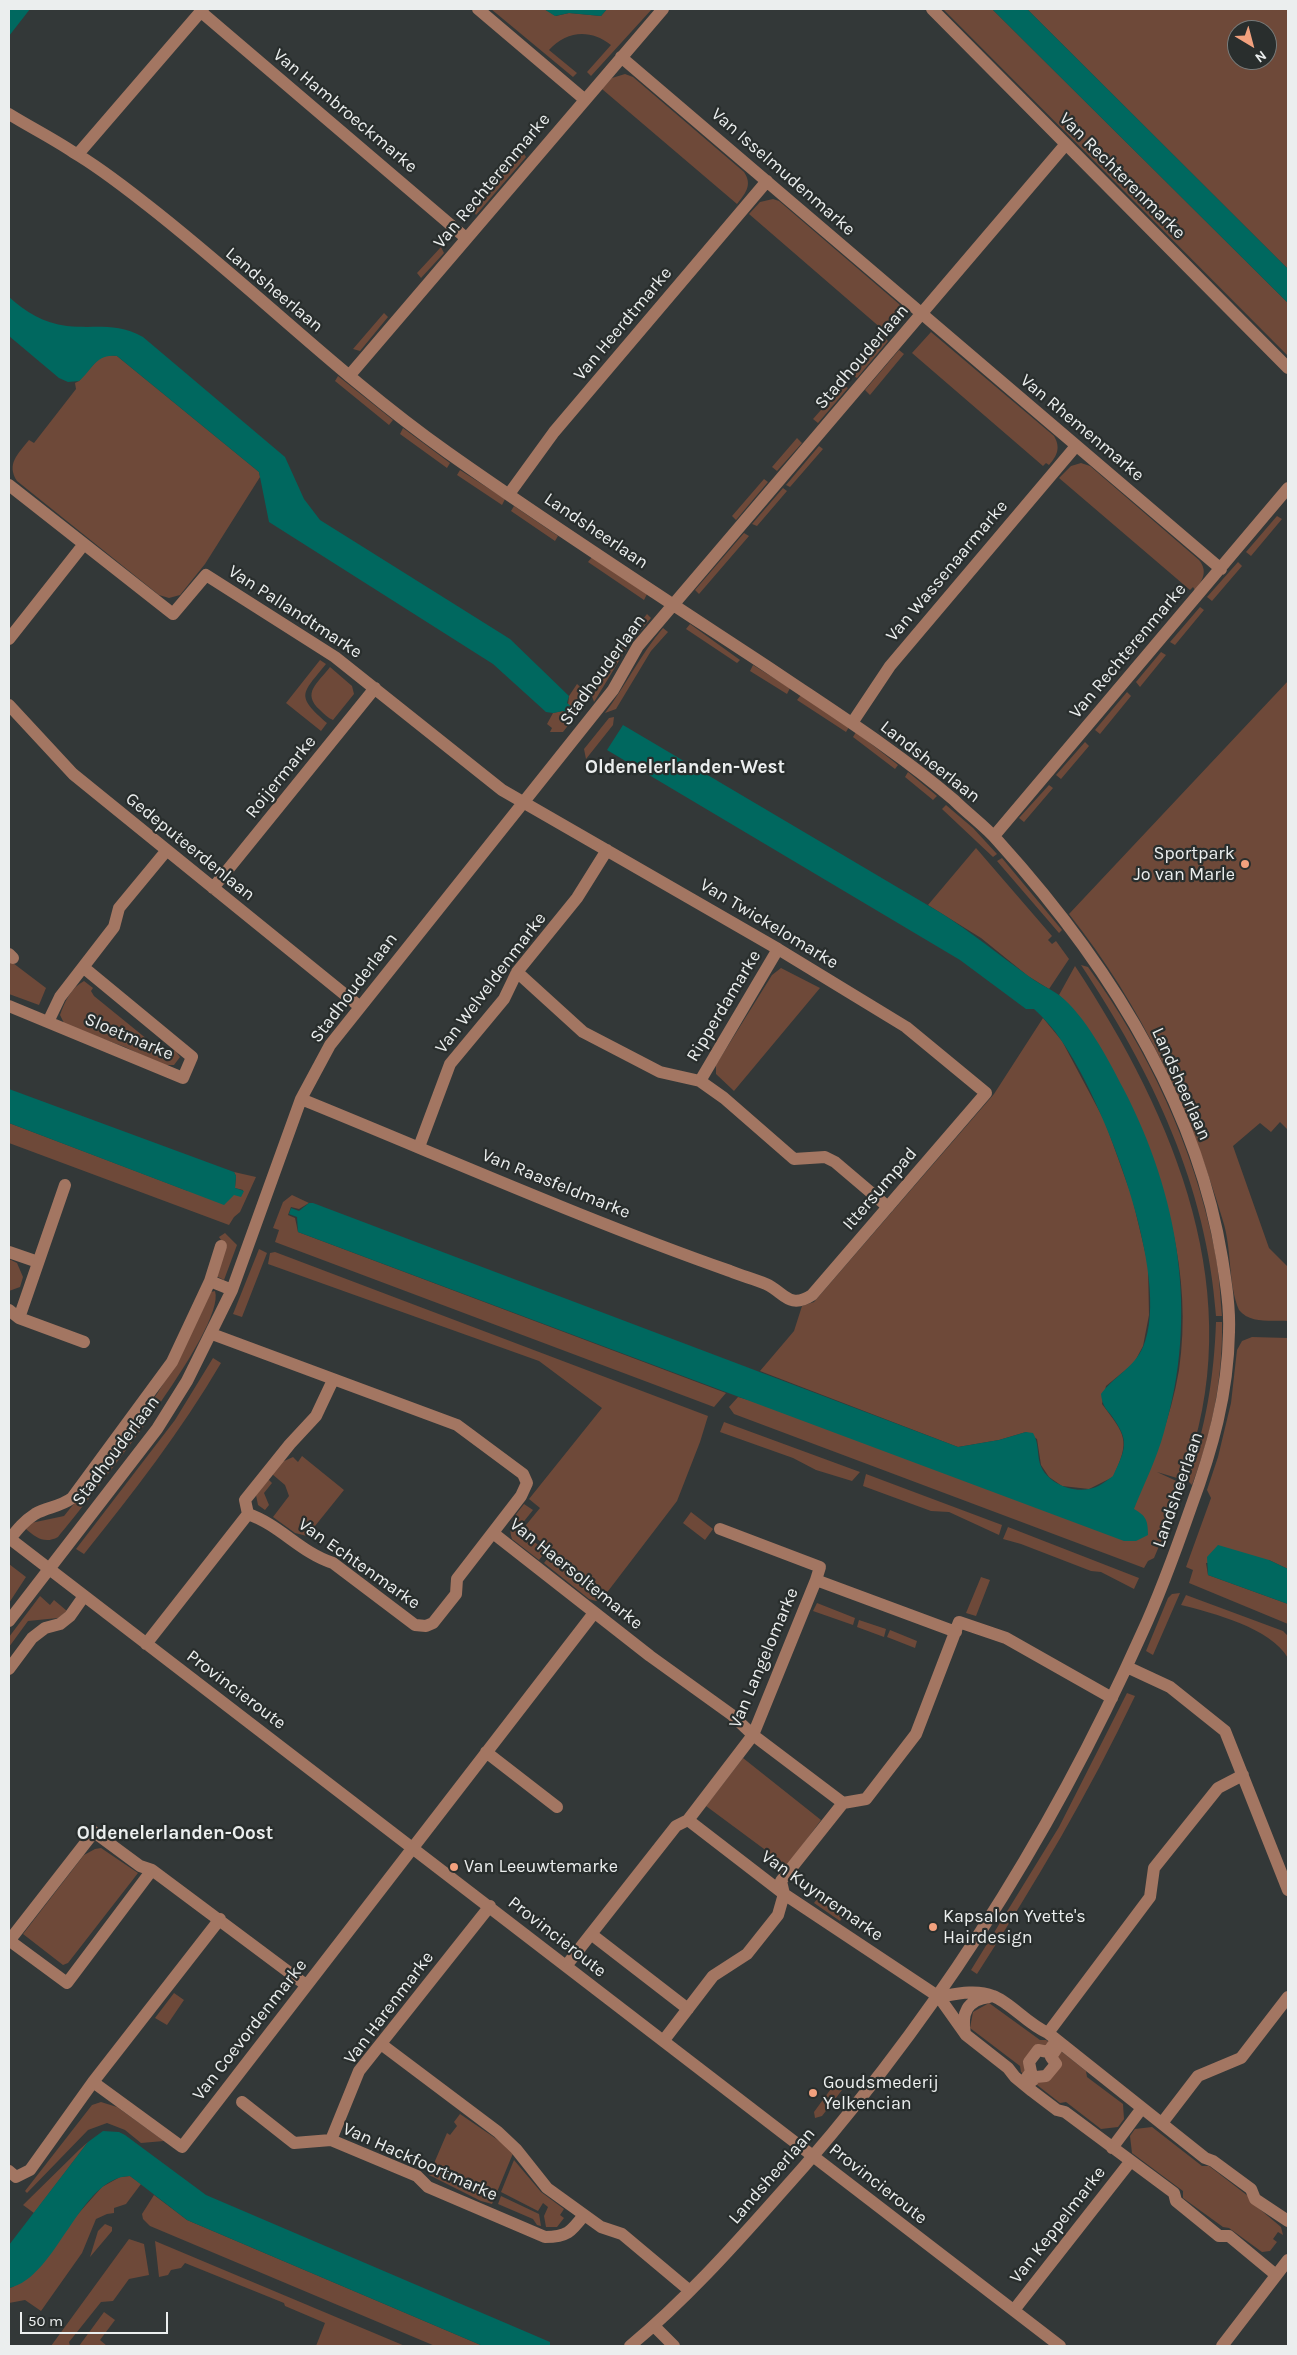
<!DOCTYPE html>
<style>
body{margin:0}
#map{position:relative;width:1297px;height:2355px;overflow:hidden;background:#333838;font-family:Karla,sans-serif}
canvas{display:block}
.frame{position:absolute;inset:0;border:10px solid #ebeeee;pointer-events:none}
.north{position:absolute;left:1227px;top:20px;width:50px;height:50px;box-sizing:border-box;background:#292e2d;border:1px solid #777b7a;border-radius:50%;rotate:143deg;font-size:14px;font-weight:700;line-height:20px;text-align:center;color:#ebeeee}
.north::after{content:'';display:block;margin:auto;width:18px;height:22px;background:#f2a17e;clip-path:polygon(50% 0,100% 100%,50% 72%,0 100%)}
.scale{position:absolute;left:20px;top:2312px;width:148px;height:22px;box-sizing:border-box;border:2px solid #ebeeee;border-top:0;padding-left:6px;font-size:15px;line-height:18px;white-space:nowrap;color:#ebeeee;-webkit-text-stroke:4px #292e2d;paint-order:stroke}
</style>
<div id="map">
<canvas width="1297" height="2355"></canvas>
<div class="frame"></div>
<div class="north">N</div>
<div class="scale">50 m</div>
</div>
<script>
const ctx = document.querySelector('canvas').getContext('2d');
ctx.lineJoin = 'round';
function paint(path, color) { ctx.fillStyle = color; ctx.fill(path, 'evenodd'); }
function trace(path, color, width, dash) { ctx.strokeStyle = color; ctx.lineWidth = width; ctx.lineCap = dash ? 'butt' : 'round'; ctx.setLineDash(dash || []); ctx.stroke(path); }
function write(font, color, halo, rows, align = 'center') {
  ctx.font = font + ' Karla,sans-serif'; ctx.lineWidth = 4.5; ctx.setLineDash([]); ctx.textBaseline = 'middle'; ctx.strokeStyle = halo; ctx.fillStyle = color; for (const [text, x, y, turn = 0] of rows) {
    ctx.save(); ctx.translate(x, y); ctx.rotate((+turn || 0) * Math.PI / 180); ctx.textAlign = isNaN(turn) ? turn : align; if (halo) ctx.strokeText(text, 0, 0); ctx.fillText(text, 0, 0); ctx.restore();
  }
}
paint(new Path2D(`
 M 491,9 L 544,9 L 556,16 L 569,13 L 601,16 L 607,9 L 652,9 L 591,76 L 587,72 L 611,45 C 591,29 567,30 549,50 L 577,73 L 573,77 Z
 M 943,9 L 992,9 L 1288,303 L 1288,356 Z
 M 1027,9 L 1288,9 L 1288,269 ZM 1237,30 L 1267,30 L 1267,60 L 1237,60 Z
 M 625,74 L 633,77 L 744,172 C 753,185 745,194 737,204 L 602,89 L 612,78 Z
 M 522,151 L 526,157 L 476,215 L 473,210 Z
 M 773,199 L 779,201 L 899,304 L 901,307 L 882,329 L 749,214 L 760,202 Z
 M 441,247 L 444,253 L 421,278 L 417,273 Z
 M 384,313 L 388,317 L 360,351 L 353,349 Z
 M 931,332 L 1054,436 C 1061,448 1057,456 1049,465 L 1046,463 L 1043,466 L 912,353 Z
 M 883,336 L 888,341 L 857,378 L 852,375 Z
 M 899,350 L 904,354 L 870,395 L 865,390 Z
 M 107,355 L 117,356 L 259,472 L 260,477 L 205,564 L 180,595 L 169,598 L 159,595 L 17,481 C 6,464 18,454 29,440 L 34,443 L 76,389 L 75,383 L 79,381 L 100,357 Z
 M 338,376 L 393,420 L 389,425 L 335,381 Z
 M 843,385 L 848,388 L 818,423 L 813,419 Z
 M 403,428 L 450,463 L 447,468 L 400,434 Z
 M 797,438 L 802,443 L 777,471 L 772,467 Z
 M 819,446 L 823,449 L 790,487 L 786,485 Z
 M 1081,463 L 1090,466 L 1199,560 C 1208,571 1203,580 1195,590 L 1193,587 L 1190,590 L 1059,478 L 1071,466 Z
 M 460,470 L 505,499 L 502,505 L 457,475 Z
 M 764,479 L 768,482 L 736,520 L 732,516 Z
 M 783,488 L 787,491 L 757,526 L 752,524 Z
 M 514,506 L 558,536 L 555,541 L 511,511 Z
 M 1277,516 L 1282,519 L 1251,556 L 1246,552 Z
 M 744,533 L 749,536 L 699,594 L 695,590 Z
 M 592,557 L 647,594 L 644,600 L 588,562 Z
 M 1238,562 L 1242,566 L 1212,601 L 1207,597 Z
 M 1200,607 L 1204,610 L 1175,645 L 1170,642 Z
 M 647,614 L 651,618 L 628,646 L 594,702 L 592,696 L 628,638 Z
 M 690,624 L 740,660 L 737,663 L 686,629 Z
 M 663,628 L 668,632 L 651,651 L 616,709 L 605,713 C 626,685 640,655 663,628 Z
 M 1161,652 L 1166,655 L 1140,687 L 1136,682 Z
 M 320,660 L 326,664 C 302,694 295,695 327,723 L 321,731 L 286,703 Z
 M 753,665 L 790,688 L 787,694 L 750,671 Z
 M 330,667 L 352,686 L 354,694 L 333,720 C 328,718 324,714 320,710 C 301,693 318,683 330,667 Z
 M 1288,681 L 1288,1130 L 1280,1122 L 1271,1132 L 1260,1123 L 1233,1146 L 1269,1248 L 1288,1267 L 1288,1321 C 1271,1320 1250,1324 1239,1310 C 1228,1284 1232,1249 1223,1221 C 1190,1109 1142,1006 1069,914 Z
 M 577,684 L 587,693 L 587,701 L 563,732 L 550,732 L 552,728 L 547,724 L 553,713 L 563,711 L 567,714 L 569,696 Z
 M 1127,692 L 1131,696 L 1100,734 L 1095,730 Z
 M 801,695 L 849,727 L 846,732 L 797,700 Z
 M 614,717 L 613,725 L 586,759 L 584,749 L 609,718 Z
 M 856,732 L 898,765 L 895,769 L 853,737 Z
 M 1085,742 L 1089,746 L 1061,779 L 1056,775 Z
 M 908,772 L 937,796 L 933,800 L 905,777 Z
 M 1049,785 L 1053,788 L 1024,822 L 1019,818 Z
 M 946,805 L 973,828 L 997,854 L 993,857 L 942,809 Z
 M 976,848 L 1052,936 L 1048,940 L 1052,944 L 1056,941 L 1069,959 L 1049,989 L 1028,976 L 981,938 L 928,905 Z
 M 1002,858 L 1062,930 L 1059,933 L 997,861 Z
 M 9,960 L 46,988 L 39,1005 L 9,994 Z
 M 1081,965 L 1088,967 C 1148,1049 1194,1148 1214,1247 C 1219,1270 1220,1293 1222,1316 L 1216,1316 C 1207,1186 1152,1072 1081,965 Z
 M 1075,966 C 1175,1118 1252,1296 1183,1478 L 1177,1478 L 1157,1472 L 1185,1485 L 1154,1558 L 1148,1561 L 1144,1568 L 734,1414 L 729,1407 L 738,1397 L 1133,1509 C 1152,1464 1171,1418 1179,1370 C 1193,1275 1166,1180 1124,1096 C 1105,1058 1088,1027 1059,995 Z
 M 781,968 L 820,988 L 734,1091 L 716,1074 L 716,1065 L 772,975 Z
 M 84,981 L 93,988 L 91,991 L 94,996 L 169,1057 L 175,1050 L 180,1057 L 174,1065 L 162,1065 L 125,1047 L 65,1025 L 60,1015 C 65,1001 71,988 84,981 Z
 M 1043,1018 L 1062,1041 L 1105,1122 L 1132,1197 L 1148,1264 L 1149,1315 L 1143,1346 L 1134,1363 L 1106,1386 L 1102,1404 C 1125,1435 1131,1439 1113,1477 L 1089,1489 L 1062,1486 L 1049,1477 L 1041,1465 L 1037,1439 L 1026,1432 L 999,1440 L 958,1447 L 760,1371 L 794,1331 L 802,1306 L 814,1302 L 994,1094 Z
 M 9,1123 L 188,1191 L 242,1194 L 243,1190 L 235,1188 L 236,1176 L 234,1172 L 256,1177 L 240,1212 L 234,1217 L 229,1225 L 9,1143 Z
 M 292,1195 L 309,1203 L 299,1209 L 291,1207 L 288,1215 L 295,1218 L 298,1232 L 726,1393 L 714,1407 L 275,1242 L 279,1230 L 273,1228 L 283,1202 Z
 M 225,1233 L 237,1245 L 224,1280 L 216,1276 L 225,1246 L 219,1237 Z
 M 259,1249 L 267,1253 L 242,1317 L 233,1314 Z
 M 275,1252 L 708,1416 L 700,1442 L 677,1501 L 602,1599 L 596,1601 L 589,1599 L 544,1563 L 553,1551 L 528,1532 L 526,1525 L 540,1508 L 529,1499 L 602,1408 L 539,1361 L 268,1264 L 270,1253 Z
 M 9,1259 L 17,1263 L 23,1277 L 20,1287 L 9,1291 Z
 M 215,1291 C 227,1328 87,1502 58,1537 C 45,1544 36,1538 26,1529 L 31,1523 L 64,1516 L 105,1465 L 157,1394 L 181,1354 L 211,1292 Z
 M 1216,1322 L 1222,1322 C 1223,1377 1212,1434 1192,1485 L 1189,1482 L 1188,1478 C 1206,1426 1214,1377 1216,1322 Z
 M 1252,1337 L 1288,1338 L 1288,1569 L 1269,1560 L 1206,1563 L 1208,1575 L 1288,1604 L 1288,1624 L 1189,1583 L 1193,1570 L 1186,1567 L 1211,1498 L 1207,1490 L 1218,1457 L 1231,1403 L 1237,1350 L 1242,1341 Z
 M 213,1358 L 221,1363 C 181,1431 133,1493 84,1554 L 76,1549 L 175,1420 Z
 M 724,1422 L 860,1472 L 852,1481 L 816,1470 L 793,1458 L 720,1432 Z
 M 302,1456 L 344,1490 L 307,1536 L 295,1533 L 273,1517 L 289,1496 L 285,1485 L 272,1474 L 282,1462 L 293,1457 L 298,1462 Z
 M 866,1474 L 1002,1525 L 999,1535 L 949,1512 L 931,1511 L 863,1486 Z
 M 268,1479 L 272,1483 L 264,1493 L 269,1505 L 265,1510 L 258,1505 L 256,1495 Z
 M 524,1504 L 533,1510 L 521,1525 L 523,1533 L 546,1551 L 539,1560 L 512,1539 C 507,1523 515,1516 524,1504 Z
 M 691,1512 L 713,1529 L 705,1540 L 683,1523 Z
 M 1008,1527 L 1139,1578 L 1134,1589 L 1101,1572 L 1091,1571 L 1021,1544 L 1003,1539 Z
 M 9,1564 L 26,1577 L 9,1603 Z
 M 981,1577 L 990,1580 L 976,1616 L 966,1613 Z
 M 1180,1593 L 1153,1655 L 1146,1651 L 1168,1598 L 1172,1594 Z
 M 1186,1595 L 1283,1631 L 1288,1636 L 1288,1658 C 1271,1628 1213,1613 1181,1605 Z
 M 40,1596 L 50,1605 L 54,1600 L 67,1611 L 58,1618 L 28,1621 L 9,1647 L 9,1637 Z
 M 817,1603 L 855,1618 L 853,1625 L 813,1611 Z
 M 859,1620 L 886,1629 L 884,1637 L 857,1627 Z
 M 890,1630 L 917,1641 L 915,1648 L 887,1637 Z
 M 1127,1693 L 1135,1696 C 1089,1793 1035,1884 977,1974 L 971,1970 L 1059,1827 Z
 M 743,1758 L 821,1820 L 787,1866 L 706,1806 Z
 M 101,1848 L 138,1873 L 68,1963 L 63,1965 L 23,1934 L 84,1855 L 95,1849 Z
 M 817,1899 L 843,1917 L 840,1921 L 814,1903 Z
 M 174,1993 L 184,2000 L 167,2025 L 155,2018 Z
 M 989,2003 L 1040,2040 L 1046,2040 L 1053,2045 L 1038,2050 L 1027,2077 L 1021,2072 L 1020,2066 L 970,2028 L 973,2012 Z
 M 1057,2048 L 1086,2071 L 1087,2077 L 1123,2104 L 1124,2119 L 1118,2127 L 1101,2129 L 1066,2102 L 1060,2103 L 1032,2081 L 1046,2076 Z
 M 833,2086 L 842,2090 L 822,2116 L 815,2118 L 814,2112 Z
 M 101,2102 L 117,2107 L 164,2141 L 141,2143 L 125,2130 L 107,2123 L 88,2130 L 27,2193 L 25,2191 L 92,2105 Z
 M 460,2114 L 514,2151 L 492,2204 L 481,2201 L 429,2175 L 447,2133 L 450,2135 L 457,2126 L 454,2122 Z
 M 1152,2127 L 1202,2166 L 1209,2166 L 1248,2196 L 1250,2201 L 1281,2227 L 1283,2235 L 1278,2232 L 1273,2239 L 1277,2242 L 1270,2251 L 1262,2252 L 1229,2228 L 1223,2227 L 1183,2198 L 1183,2191 L 1132,2153 L 1130,2136 L 1135,2129 Z
 M 88,2142 L 34,2213 L 23,2205 L 80,2149 Z
 M 514,2160 L 541,2192 L 564,2209 L 560,2215 L 564,2218 L 557,2227 L 546,2227 L 544,2216 L 548,2207 L 543,2203 L 538,2211 L 501,2192 Z
 M 130,2176 L 141,2184 L 126,2204 L 114,2208 L 114,2213 L 107,2214 L 96,2219 L 82,2253 L 41,2311 L 25,2300 L 9,2303 L 9,2288 L 13,2287 L 102,2187 L 120,2177 Z
 M 154,2195 L 187,2220 L 483,2346 L 435,2346 L 150,2226 L 143,2219 L 142,2214 Z
 M 501,2196 L 539,2214 L 541,2226 L 537,2225 L 533,2219 L 498,2204 Z
 M 105,2224 L 112,2227 L 112,2231 L 90,2257 L 98,2231 Z
 M 129,2239 L 144,2244 L 149,2275 L 129,2279 L 113,2301 L 101,2302 L 69,2342 L 70,2346 L 51,2346 Z
 M 155,2241 L 405,2346 L 316,2346 L 325,2323 L 285,2306 L 284,2303 L 185,2263 L 181,2268 L 171,2270 L 168,2275 L 159,2277 Z
 M 104,2312 L 115,2320 L 100,2340 L 107,2346 L 79,2346 Z`), '#6e4939');
paint(new Path2D(`
 M 9,9 L 30,9 L 9,36 Z
 M 544,9 L 607,9 L 601,16 L 569,13 L 555,16 Z
 M 992,9 L 1027,9 L 1288,269 L 1288,303 Z
 M 9,297 C 26,312 43,323 67,326 C 96,329 115,322 143,337 L 285,457 L 304,499 L 320,520 L 510,639 L 569,696 L 567,703 L 572,707 L 568,714 L 563,711 L 553,713 L 546,712 L 493,664 L 269,522 L 259,472 L 117,356 C 96,353 93,369 79,381 L 68,382 L 59,378 L 9,336 Z
 M 623,725 L 941,913 C 971,932 998,954 1027,975 C 1037,983 1049,988 1059,995 C 1085,1015 1108,1059 1123,1088 C 1179,1195 1199,1315 1164,1432 C 1157,1458 1144,1484 1134,1509 C 1146,1516 1148,1520 1148,1535 L 1136,1541 L 1124,1541 L 298,1232 L 297,1217 L 289,1214 L 291,1208 L 299,1211 L 309,1203 L 313,1203 L 958,1447 L 999,1440 L 1026,1432 L 1033,1433 C 1039,1443 1037,1453 1040,1464 C 1046,1482 1071,1493 1089,1489 C 1098,1488 1106,1481 1113,1476 C 1126,1448 1130,1441 1111,1415 C 1105,1408 1102,1404 1101,1394 C 1113,1377 1134,1368 1143,1347 C 1173,1278 1103,1099 1061,1040 C 1053,1028 1044,1018 1034,1009 L 1026,1009 L 960,960 L 607,750 Z
 M 9,1089 L 234,1172 L 236,1176 L 235,1188 L 244,1191 L 241,1197 L 234,1195 L 224,1205 L 9,1123 Z
 M 1218,1545 L 1269,1560 L 1288,1569 L 1288,1604 L 1208,1575 L 1207,1557 Z
 M 103,2131 L 119,2132 L 125,2135 L 206,2195 L 550,2342 L 550,2346 L 483,2346 L 187,2220 L 130,2176 C 79,2177 57,2278 9,2288 L 9,2245 L 88,2142 Z`), '#00685f');
trace(new Path2D(`
 M 478,9 L 584,99
 M 932,9 L 1288,368
 M 200,11 L 466,238
 M 621,57 L 1221,569
 M 9,114 C 30,127 52,138 73,152 C 99,167 123,186 146,204 C 249,284 341,377 447,452 C 553,527 663,598 771,669 C 833,711 897,751 954,800 C 968,814 985,826 998,841 C 1104,958 1196,1100 1222,1258 C 1226,1283 1230,1308 1229,1332 C 1228,1394 1212,1450 1191,1507 C 1176,1550 1161,1592 1142,1633 C 1050,1839 929,2029 777,2197 C 731,2249 684,2301 630,2346
 M 78,154 L 203,9
 M 349,376 L 663,9
 M 9,485 L 173,614 L 206,575 L 335,657 L 502,790 L 778,949 L 906,1027 L 986,1093 L 812,1295 C 789,1310 784,1292 766,1284 C 754,1279 742,1276 730,1271 C 585,1220 444,1157 301,1099
 M 509,494 L 554,432 L 767,181
 M 9,639 L 84,544
 M 9,705 L 73,774 L 359,1006
 M 852,723 L 890,666 L 1076,446
 M 994,836 L 1288,488
 M 213,888 L 375,688
 M 9,954 L 13,958
 M 517,972 L 583,1032 L 660,1072 L 700,1081 L 724,1098 L 794,1159 L 825,1157 L 835,1162 L 888,1207
 M 9,1006 L 183,1078 L 192,1057 L 83,967
 M 48,1022 L 60,997 L 114,927 L 119,908 L 167,850
 M 700,1081 L 778,949
 M 419,1147 L 450,1064 L 504,999 L 517,972 L 577,898 L 607,850
 M 9,1252 L 38,1262
 M 210,1281 L 221,1246
 M 9,1310 L 19,1318 L 84,1342
 M 19,1318 L 65,1185
 M 212,1334 L 457,1425 L 523,1474 L 527,1483 L 521,1496 L 457,1579 L 456,1594 L 433,1623 L 426,1626 L 415,1625 L 333,1563 C 301,1553 280,1525 248,1514
 M 248,1514 L 245,1500 L 290,1444 L 316,1416 L 333,1380
 M 493,1533 L 650,1656 L 732,1715 L 753,1735 L 843,1803
 M 9,1538 L 1060,2346
 M 9,1540 C 17,1530 24,1521 35,1514 C 47,1507 60,1507 72,1498 L 172,1362 L 210,1281 L 232,1290
 M 816,1580 L 956,1632
 M 9,1621 L 157,1429 L 187,1381 L 232,1290 L 301,1099 L 330,1045 L 613,690 L 638,646 L 1066,144
 M 146,1644 L 248,1514
 M 1127,1667 L 1170,1687 L 1225,1731 L 1288,1890
 M 9,1669 L 32,1638 L 45,1628 L 60,1624 L 70,1616 L 84,1596
 M 486,1752 L 557,1807
 M 688,1820 L 784,1894 L 939,1997 L 966,2035 L 1008,2068 L 1015,2077 L 1032,2091 L 1057,2110 L 1065,2112 L 1174,2193 L 1176,2201 L 1219,2236 L 1229,2236 L 1276,2275
 M 9,1941 L 94,1832 L 140,1866 L 152,1870 L 306,1985
 M 10,1941 L 67,1983 L 152,1870
 M 566,1966 L 591,1934
 M 939,1997 C 956,1994 976,1989 993,1996 C 1010,2002 1027,2024 1048,2033 L 1205,2158 L 1213,2161 L 1251,2189 L 1255,2199 L 1288,2221
 M 688,2009 L 591,1934 L 676,1826 L 688,1820 L 753,1735 L 816,1580 L 820,1567 L 720,1529
 M 1048,2033 L 1150,1897 L 1154,1868 L 1218,1788 L 1243,1775
 M 965,2034 C 961,2013 967,2000 989,1997
 M 664,2040 L 713,1976 L 747,1954 L 778,1915 L 784,1894 L 781,1881 L 843,1803 L 866,1799 L 916,1734 L 959,1622 L 1006,1638 L 1112,1698
 M 381,2044 L 498,2132 L 516,2149 L 547,2188 L 601,2227 L 622,2234 L 690,2291
 M 1053,2045 L 1057,2048 L 1051,2057 L 1056,2064 L 1046,2076 L 1036,2077 L 1032,2081 L 1027,2077 L 1031,2072 L 1029,2062 L 1038,2050 L 1048,2052 Z
 M 93,2082 L 182,2147 L 594,1613
 M 242,2102 L 294,2143 L 331,2140 L 417,2176 L 428,2187 L 545,2237 C 567,2237 571,2232 584,2215
 M 1162,2123 L 1198,2076 L 1241,2058 L 1288,1997
 M 331,2140 L 359,2071 L 490,1906
 M 1112,2148 L 1142,2108
 M 9,2171 L 16,2177 L 30,2170 L 93,2082 L 220,1919
 M 1014,2310 L 1130,2162
 M 654,2326 L 674,2346
 M 1222,2346 L 1288,2260`), '#a37662', 12);
for (const [x, y, r, color] of [
 [1245,864,5,"#f2a17e"],
 [454,1867,5,"#f2a17e"],
 [933,1927,5,"#f2a17e"],
 [813,2093,5,"#f2a17e"]
]) { const dot = new Path2D(); dot.arc(x, y, r, 0, 2 * Math.PI); ctx.fillStyle = color; ctx.fill(dot); trace(dot, '#292e2d', 2); }
write('18px', '#ebeeee', '#292e2d', [
 ["Van Hambroeckmarke",345,111,40],
 ["Van Isselmudenmarke",783,172,41],
 ["Van Rechterenmarke",1122,176,45],
 ["Van Rechterenmarke",492,181,-50],
 ["Landsheerlaan",274,290,40],
 ["Van Heerdtmarke",623,324,-50],
 ["Stadhouderlaan",862,357,-49],
 ["Van Rhemenmarke",1082,428,40],
 ["Landsheerlaan",596,531,34],
 ["Van Wassenaarmarke",947,571,-50],
 ["Van Pallandtmarke",295,612,33],
 ["Van Rechterenmarke",1128,651,-50],
 ["Stadhouderlaan",603,670,-54],
 ["Landsheerlaan",930,762,38],
 ["Roijermarke",281,777,-51],
 ["Gedeputeerdenlaan",190,847,39],
 ["Van Twickelomarke",769,924,31],
 ["Van Welveldenmarke",491,983,-53],
 ["Stadhouderlaan",354,988,-53],
 ["Ripperdamarke",724,1006,-59],
 ["Sloetmarke",129,1037,23],
 ["Landsheerlaan",1181,1084,66],
 ["Van Raasfeldmarke",556,1184,22],
 ["Ittersumpad",880,1189,-49],
 ["Stadhouderlaan",116,1451,-53],
 ["Landsheerlaan",1178,1490,-71],
 ["Van Echtenmarke",359,1564,35],
 ["Van Haersoltemarke",576,1574,39],
 ["Van Langelomarke",764,1658,-67],
 ["Provincieroute",236,1690,37],
 ["Van Kuynremarke",822,1896,35],
 ["Provincieroute",557,1937,38],
 ["Van Harenmarke",389,2008,-53],
 ["Van Coevordenmarke",250,2030,-52],
 ["Van Hackfoortmarke",420,2162,24],
 ["Landsheerlaan",772,2176,-49],
 ["Provincieroute",878,2184,38],
 ["Van Keppelmarke",1058,2225,-52]
]);
write('18px', '#ebeeee', '#292e2d', [
 ["Sportpark",1235,854,"right"],
 ["Jo van Marle",1235,875,"right"],
 ["Van Leeuwtemarke",464,1867],
 ["Kapsalon Yvette's",943,1917],
 ["Hairdesign",943,1938],
 ["Goudsmederij",823,2083],
 ["Yelkencian",823,2104]
], 'left');
write('bold 19px', '#ebeeee', '#292e2d', [
 ["Oldenelerlanden-West",685,768],
 ["Oldenelerlanden-Oost",175,1834]
]);
</script>
